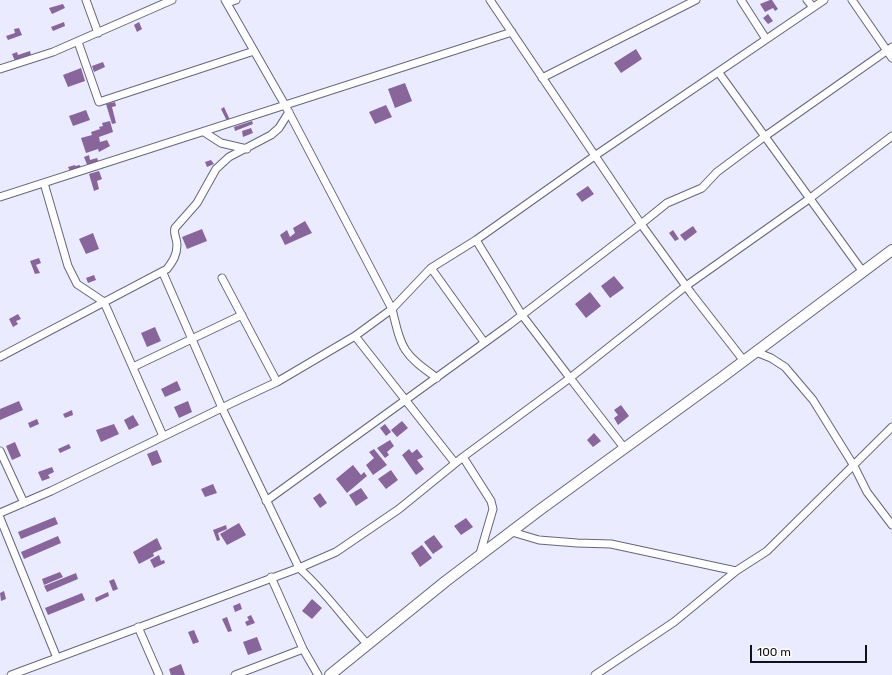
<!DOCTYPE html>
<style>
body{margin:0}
#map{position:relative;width:892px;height:675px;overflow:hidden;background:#eaebfe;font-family:Rubik,sans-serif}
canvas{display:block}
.scale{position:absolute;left:750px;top:645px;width:117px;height:18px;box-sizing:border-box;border:2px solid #111119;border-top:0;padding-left:5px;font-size:12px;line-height:14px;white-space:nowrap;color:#111119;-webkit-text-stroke:3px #fff;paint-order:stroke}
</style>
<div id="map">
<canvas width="892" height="675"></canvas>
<div class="scale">100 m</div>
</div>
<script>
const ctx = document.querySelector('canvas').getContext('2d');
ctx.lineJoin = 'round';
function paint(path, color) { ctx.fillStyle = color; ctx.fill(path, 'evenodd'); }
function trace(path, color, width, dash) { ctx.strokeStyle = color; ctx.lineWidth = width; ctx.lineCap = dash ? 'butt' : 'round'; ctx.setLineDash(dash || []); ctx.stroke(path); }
paint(new Path2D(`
 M 770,0 L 772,0 L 778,9 L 775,11 L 773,8 L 765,12 L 760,4 Z
 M 63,4 L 65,8 L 52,14 L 49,8 Z
 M 768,14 L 773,21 L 768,24 L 763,18 Z
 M 64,22 L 65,26 L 53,31 L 51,27 Z
 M 139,22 L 142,29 L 137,32 L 134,25 Z
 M 19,28 L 22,35 L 8,40 L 6,36 L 15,33 L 14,29 Z
 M 636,49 L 642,59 L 621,73 L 614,63 Z
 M 30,51 L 31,55 L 15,61 L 12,54 L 17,52 L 18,55 Z
 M 103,62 L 105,67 L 94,72 L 92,66 Z
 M 81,68 L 85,81 L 68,87 L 63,75 Z
 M 405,83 L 412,101 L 395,108 L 388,89 Z
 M 115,102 L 116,106 L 112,107 L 116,123 L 112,124 L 106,104 Z
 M 386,105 L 392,117 L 375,124 L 369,112 Z
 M 224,107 L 230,120 L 227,121 L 221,109 Z
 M 86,110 L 90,120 L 73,126 L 69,116 Z
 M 110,121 L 113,132 L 99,137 L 100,142 L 107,140 L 110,146 L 99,152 L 98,149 L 86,153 L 81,138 L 92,135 L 91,132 L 100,129 L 99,127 L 103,126 L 102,123 Z
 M 252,121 L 253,124 L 235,131 L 234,127 Z
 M 251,128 L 253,133 L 243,137 L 242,131 Z
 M 89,155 L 90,160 L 97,158 L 99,163 L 88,167 L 84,157 Z
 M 211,160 L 214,164 L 207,167 L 205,162 Z
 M 75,165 L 75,166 L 80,165 L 81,169 L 71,173 L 68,167 Z
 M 99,171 L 102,179 L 97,181 L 99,189 L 94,191 L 89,174 Z
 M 588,186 L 594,194 L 582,202 L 576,194 Z
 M 305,221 L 312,233 L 285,245 L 280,235 L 287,230 L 290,237 L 295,233 L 293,228 Z
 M 693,226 L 697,232 L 685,241 L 680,235 Z
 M 202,229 L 207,241 L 187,249 L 182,237 Z
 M 673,230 L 679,239 L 675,241 L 669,233 Z
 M 93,233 L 99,249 L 86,254 L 79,239 Z
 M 39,258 L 41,263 L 36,265 L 40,273 L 35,274 L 30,261 Z
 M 94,275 L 96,280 L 88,283 L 86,278 Z
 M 614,276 L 624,288 L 610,298 L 601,286 Z
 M 590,292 L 601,306 L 586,318 L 575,304 Z
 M 18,314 L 21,319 L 16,321 L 18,324 L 13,327 L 9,319 Z
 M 155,327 L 161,341 L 147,347 L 141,333 Z
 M 177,381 L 181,390 L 165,397 L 161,389 Z
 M 19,401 L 23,410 L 0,420 L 0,409 Z
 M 188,401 L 192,412 L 179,418 L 174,407 Z
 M 621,405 L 629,416 L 618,425 L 614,418 L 618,415 L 614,410 Z
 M 72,410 L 73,415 L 65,418 L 63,414 Z
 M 133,415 L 139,425 L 129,430 L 124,420 Z
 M 37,419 L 39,424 L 30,428 L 28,423 Z
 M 402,421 L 408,428 L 397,437 L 391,430 Z
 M 114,424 L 119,434 L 101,442 L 96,430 Z
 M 385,424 L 391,432 L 386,436 L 380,428 Z
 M 594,433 L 601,441 L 593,447 L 587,440 Z
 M 390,440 L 394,446 L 387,452 L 389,455 L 385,458 L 377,448 Z
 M 15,442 L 21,456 L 12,460 L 6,446 Z
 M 69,444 L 71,448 L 60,453 L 58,449 Z
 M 374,449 L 387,465 L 373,475 L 366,465 L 374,458 L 369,452 Z
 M 409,449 L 412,453 L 417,449 L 423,457 L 417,460 L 424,469 L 416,475 L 402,455 Z
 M 157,450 L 162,462 L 152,466 L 147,454 Z
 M 353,465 L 361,475 L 364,472 L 367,476 L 347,493 L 336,479 Z
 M 52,467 L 54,472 L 48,475 L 50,478 L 42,481 L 38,472 Z
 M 391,470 L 398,480 L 386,489 L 378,479 Z
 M 213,484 L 217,493 L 205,497 L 201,489 Z
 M 361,488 L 368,498 L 356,506 L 349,495 Z
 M 320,493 L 327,503 L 320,508 L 313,498 Z
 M 55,517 L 58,524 L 21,539 L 18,532 Z
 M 466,518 L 473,527 L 461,535 L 454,526 Z
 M 239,523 L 246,535 L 227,545 L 220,534 Z
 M 226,525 L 227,529 L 218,533 L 220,540 L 217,541 L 213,530 Z
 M 434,535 L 443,547 L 433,554 L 424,542 Z
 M 58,536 L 61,543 L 24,559 L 21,552 Z
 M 157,538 L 162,549 L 153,553 L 154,556 L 139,564 L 133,552 Z
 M 422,545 L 432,558 L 420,567 L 411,553 Z
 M 159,555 L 161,561 L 164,560 L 165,563 L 154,568 L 150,560 Z
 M 60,572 L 63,577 L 44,585 L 42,579 Z
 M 76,573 L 78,579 L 47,592 L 44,586 Z
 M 114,579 L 118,589 L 113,591 L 109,581 Z
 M 4,591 L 6,599 L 1,601 L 0,593 Z
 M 108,592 L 109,596 L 96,602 L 95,598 Z
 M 82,593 L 85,600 L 48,615 L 45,608 Z
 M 312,599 L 322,608 L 312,619 L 302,611 Z
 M 240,603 L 242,609 L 235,612 L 233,606 Z
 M 251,615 L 255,623 L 247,626 L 245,622 L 249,620 L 247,617 Z
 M 227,617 L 232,631 L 228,632 L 222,619 Z
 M 194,630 L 199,642 L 193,644 L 188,632 Z
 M 257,637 L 262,650 L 248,655 L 243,642 Z
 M 181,664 L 185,675 L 171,675 L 169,669 Z`), '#88659b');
const street = new Path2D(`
 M 86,0 L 98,33
 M 490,0 L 641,224 L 691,293 L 744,361
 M 741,0 L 766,39
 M 807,0 L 813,7
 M 852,0 L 892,58
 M 227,3 L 236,0
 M 78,42 L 99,102 L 254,51
 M 0,69 L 53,52 L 172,0
 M 719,73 L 863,272
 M 542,78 L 696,0
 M 204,132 L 221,143 L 247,149
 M 44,183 L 68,266 L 77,284 L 104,302 L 163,436
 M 0,197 L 512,32
 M 431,268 L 484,342
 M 222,278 L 277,382
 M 355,336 L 455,463
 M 756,352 L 771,358 L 785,367 L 813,400 L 854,466 L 867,492 L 892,525
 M 0,357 L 167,269 C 173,261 177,255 177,245 C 177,238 173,234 175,228 L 197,203 L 216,169 L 229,157 L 271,135 L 279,128 L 289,112
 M 133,367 L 242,315
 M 437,378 C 402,353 402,350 392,309 L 431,268 L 476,240 L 596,155 L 824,0
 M 625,449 L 570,378 L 686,286 L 809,199 L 892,136
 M 0,451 L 24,503
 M 463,457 L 491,501 L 493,509 L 479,557
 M 266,501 L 509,325 L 641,224 L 667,203 L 702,188 L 717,172 L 764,137 L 892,47
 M 0,513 L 51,491 L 234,402 L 277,382 L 355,336 L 392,309 L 285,105 L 225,0
 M 0,518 L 57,658
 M 512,532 L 539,540 L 577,543 L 611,544 L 736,571
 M 271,577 L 303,649 L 318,675
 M 138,627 L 159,675
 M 368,645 C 344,619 325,591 299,568 L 336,552 L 399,509 L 463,457 L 570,378 L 522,315 L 476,240
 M 11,675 L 299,568 L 222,408 L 163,273
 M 235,675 L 303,649
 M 595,675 L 674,622 L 736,571 L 767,551 L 892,427`);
const secondary = new Path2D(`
 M 330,675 L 446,581 L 541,509 L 721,378 L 892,250`);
trace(street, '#65677a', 9);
trace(secondary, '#65677a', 12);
trace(street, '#fff', 7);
trace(secondary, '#fff', 10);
</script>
